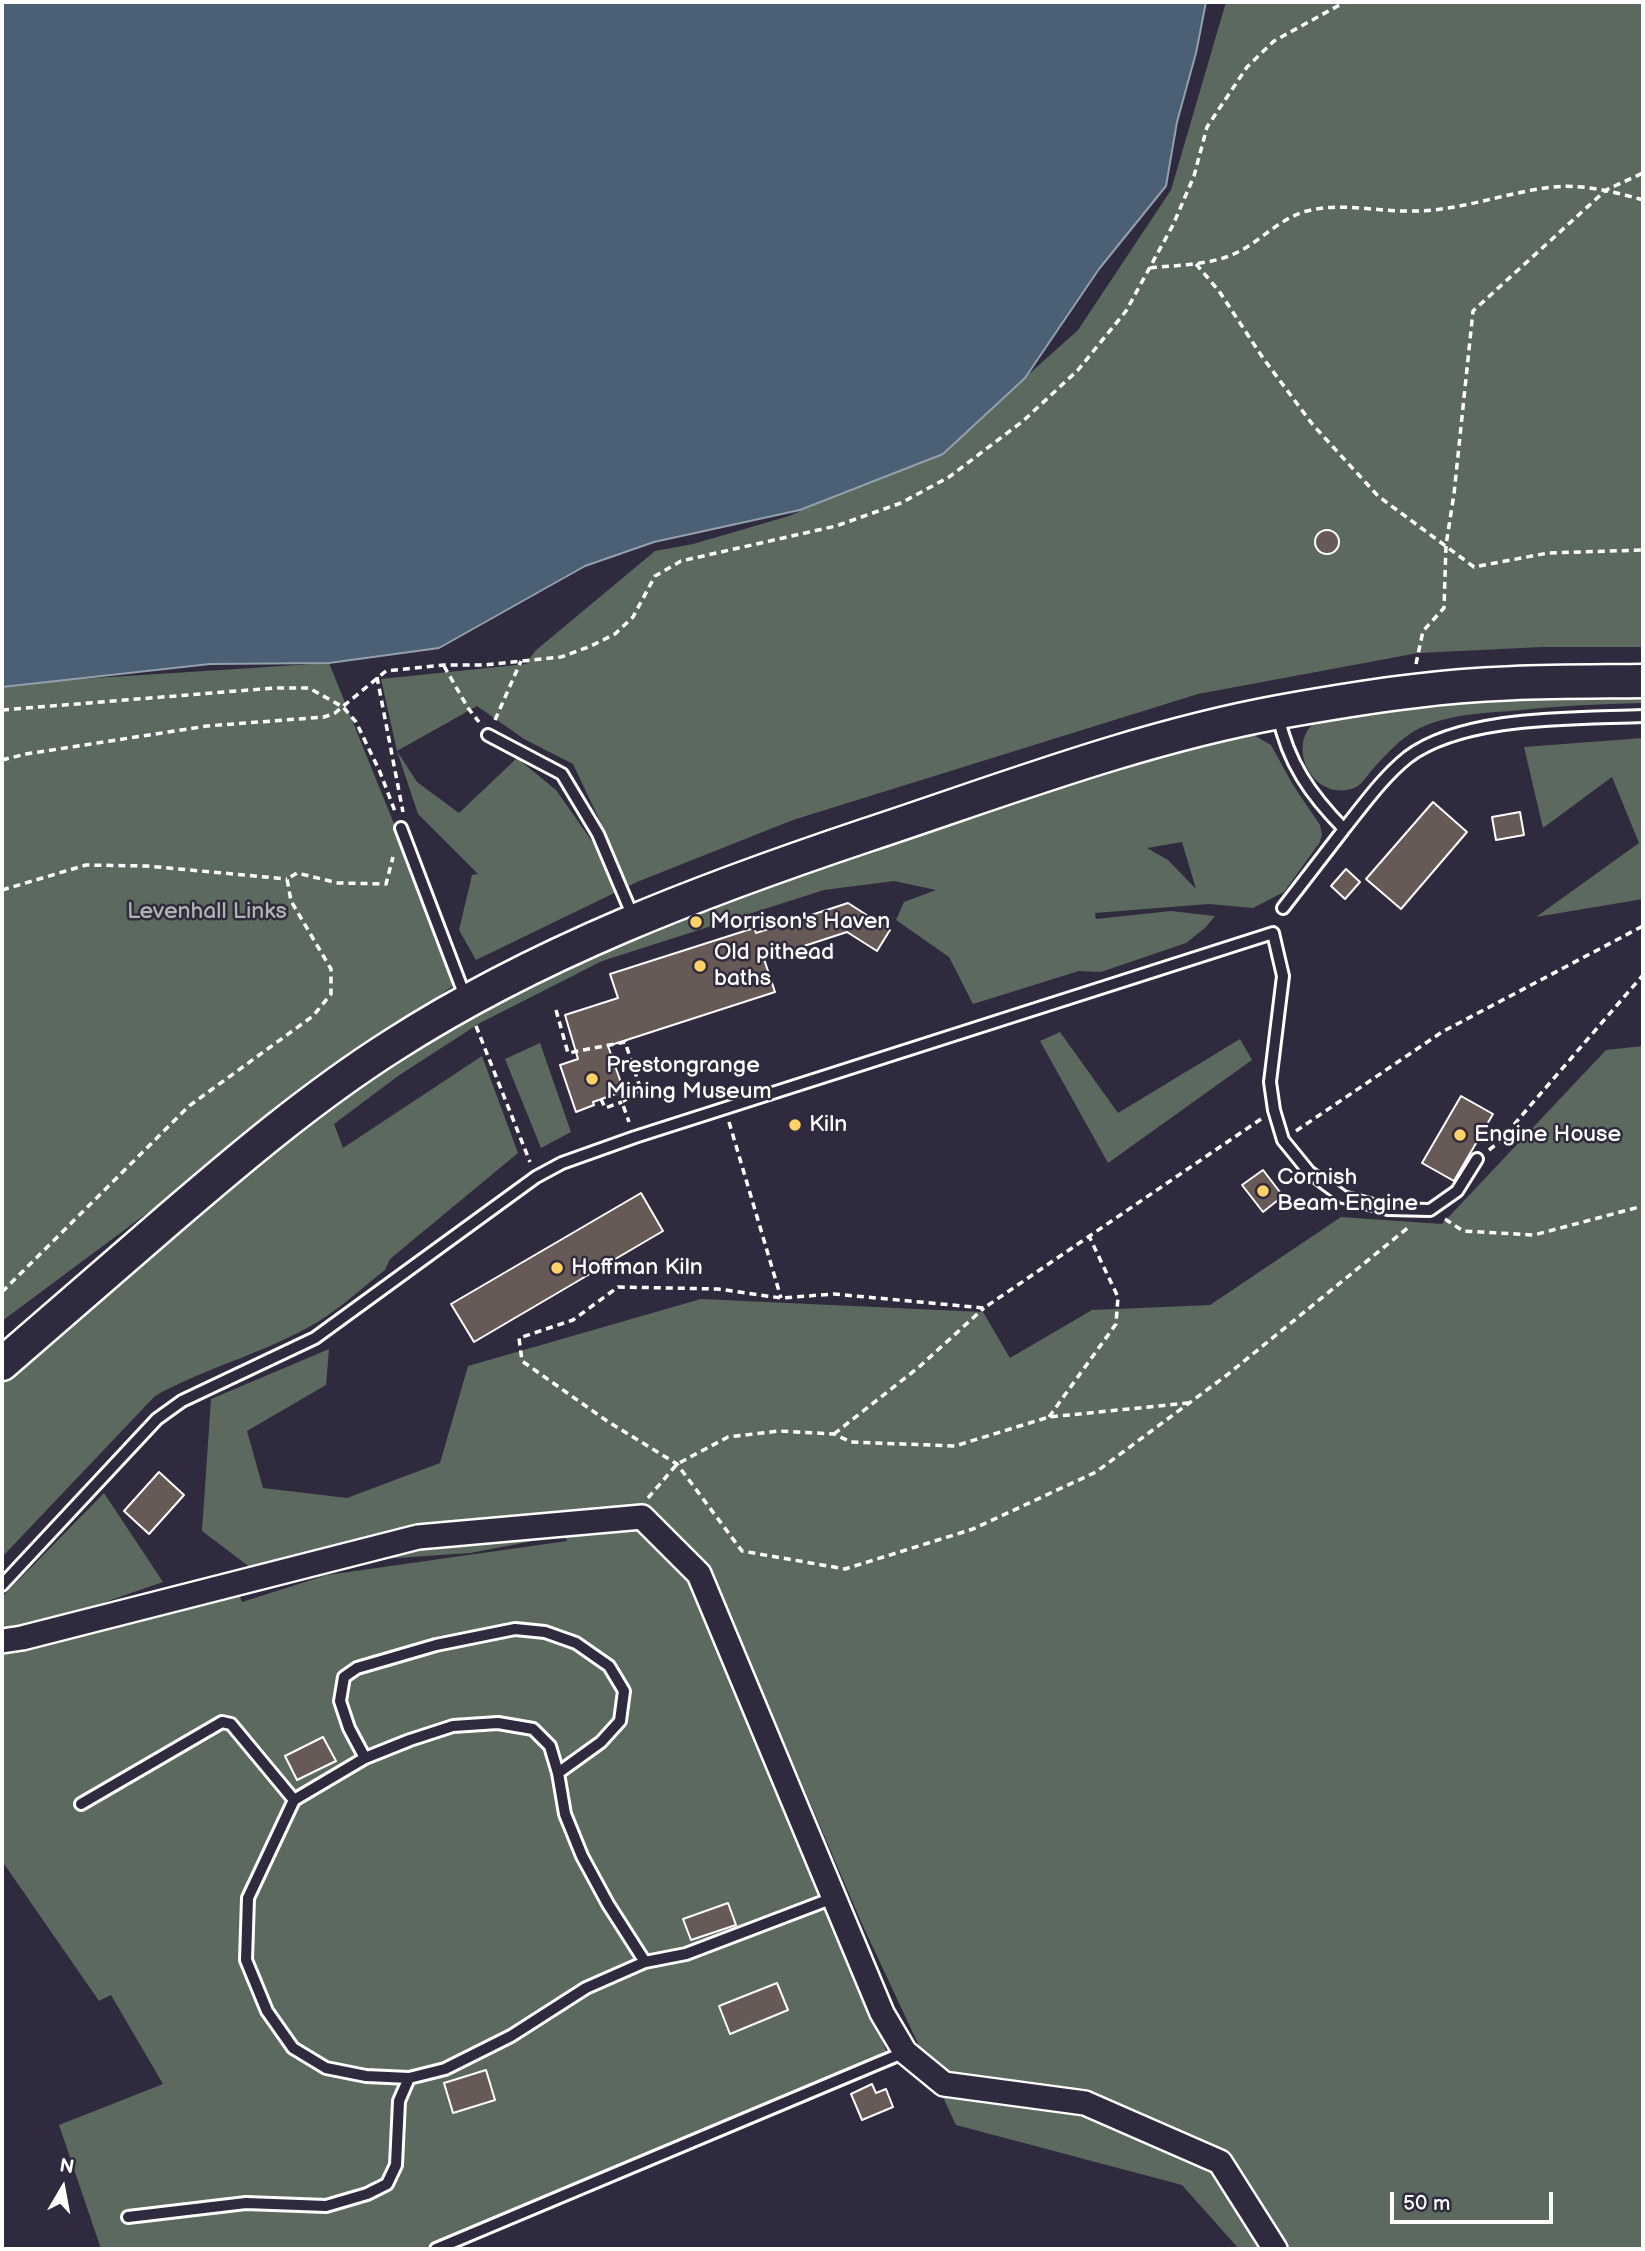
<!DOCTYPE html>
<style>
body{margin:0}
#map{position:relative;width:1645px;height:2251px;overflow:hidden;background:#2f2a3d;font-family:"Balsamiq Sans",sans-serif}
canvas{display:block}
.frame{position:absolute;inset:0;border:4px solid #fff;pointer-events:none}
.north{position:absolute;left:28px;top:2153px;width:70px;height:70px;-webkit-text-stroke:5px #2f2a3d;paint-order:stroke;rotate:10deg;font-size:19px;font-weight:700;line-height:28px;text-align:center;color:#fff}
.north::after{content:'';display:block;margin:auto;width:24px;height:32px;background:#fff;clip-path:polygon(50% 0,100% 100%,50% 72%,0 100%)}
.scale{position:absolute;left:1390px;top:2192px;width:163px;height:32px;box-sizing:border-box;border:4px solid #fff;border-top:0;padding-left:9px;font-size:21px;line-height:24px;white-space:nowrap;color:#fff;-webkit-text-stroke:5px #2f2a3d;paint-order:stroke}
</style>
<div id="map">
<canvas width="1645" height="2251"></canvas>
<div class="frame"></div>
<div class="north">N</div>
<div class="scale">50 m</div>
</div>
<script>
const ctx = document.querySelector('canvas').getContext('2d');
ctx.lineJoin = 'round';
function paint(path, color) { ctx.fillStyle = color; ctx.fill(path, 'evenodd'); }
function trace(path, color, width, dash) { ctx.strokeStyle = color; ctx.lineWidth = width; ctx.lineCap = dash ? 'butt' : 'round'; ctx.setLineDash(dash || []); ctx.stroke(path); }
function write(font, color, halo, rows, align = 'center') {
  ctx.font = font + ' "Balsamiq Sans",sans-serif'; ctx.lineWidth = 5; ctx.setLineDash([]); ctx.textBaseline = 'middle'; ctx.strokeStyle = halo; ctx.fillStyle = color; for (const [text, x, y, turn = 0] of rows) {
    ctx.save(); ctx.translate(x, y); ctx.rotate((+turn || 0) * Math.PI / 180); ctx.textAlign = isNaN(turn) ? turn : align; if (halo) ctx.strokeText(text, 0, 0); ctx.fillText(text, 0, 0); ctx.restore();
  }
}
paint(new Path2D(`
 M 1226,2 L 1643,2 L 1643,647 L 1543,647 L 1418,653 L 1198,694 L 793,820 L 637,882 L 476,960 L 459,930 L 472,875 L 478,874 L 418,814 L 397,751 L 381,679 L 526,664 L 535,651 L 655,551 L 693,544 L 789,516 L 950,445 L 1078,330 L 1171,190 ZM 477,706 L 524,739 L 573,764 L 608,838 L 594,844 L 556,790 L 517,758 L 459,813 L 417,782 L 397,751 Z
 M 329,663 L 458,982 L 2,1321 L 2,684 Z
 M 1643,694 L 1643,703 C 1599,704 1555,706 1511,711 C 1479,713 1447,715 1418,729 C 1399,739 1385,756 1371,771 C 1367,776 1362,784 1356,787 C 1351,790 1342,791 1336,790 C 1300,785 1288,728 1326,717 C 1347,710 1373,711 1394,708 C 1477,697 1560,695 1643,694 Z
 M 1240,732 L 1252,734 L 1271,745 L 1293,785 L 1320,825 L 1322,834 L 1320,842 L 1284,892 L 1253,908 L 1209,904 L 1095,913 L 1096,919 L 1171,911 L 1215,916 L 1205,928 L 1186,943 L 1101,972 L 1079,971 L 973,1004 L 949,957 L 896,920 L 904,902 L 936,890 L 894,881 L 824,890 L 602,961 L 480,1023 L 398,1076 L 334,1124 L 343,1148 L 482,1056 L 518,1153 L 390,1259 L 385,1270 C 361,1289 334,1314 307,1328 C 258,1355 203,1369 155,1396 L 2,1557 L 2,1379 L 326,1106 L 479,1011 L 554,970 L 752,889 L 1078,777 ZM 1182,842 L 1196,889 L 1168,860 L 1147,848 Z
 M 1643,738 L 1643,899 L 1536,917 L 1639,843 L 1612,777 L 1543,828 L 1524,747 Z
 M 1060,1032 L 1118,1113 L 1240,1039 L 1252,1060 L 1108,1163 L 1040,1041 Z
 M 540,1043 L 571,1132 L 541,1148 L 505,1059 Z
 M 1643,1046 L 1643,2249 L 1239,2249 L 1182,2185 L 956,2125 L 862,1924 L 752,1667 L 792,1821 L 792,1832 L 887,2052 L 772,2104 L 421,2249 L 101,2249 L 59,2125 L 163,2084 L 111,1995 L 99,2001 L 2,1861 L 2,1646 L 236,1587 L 242,1602 L 327,1575 L 567,1541 L 565,1535 L 470,1553 L 251,1568 L 202,1531 L 211,1399 L 329,1349 L 326,1385 L 247,1431 L 263,1488 L 347,1498 L 440,1463 L 468,1366 L 701,1299 L 983,1312 L 1010,1358 L 1092,1310 L 1210,1305 L 1341,1217 L 1442,1224 L 1606,1050 Z
 M 104,1493 L 163,1582 L 21,1631 L 2,1632 L 2,1597 Z`), '#5c695e');
const water = new Path2D(`
 M 2,2 L 1206,2 L 1196,53 L 1177,122 L 1166,186 L 1099,269 L 1025,378 L 943,454 L 800,510 L 654,542 L 585,566 L 439,648 L 329,663 L 210,664 L 2,687 Z`);
paint(water, '#4b6075');
trace(water, '#93a0ac', 2);
const building = new Path2D(`
 M1315 542a12 12 0 1 1 24 0a12 12 0 1 1-24 0Z
 M 1433,802 L 1467,832 L 1401,909 L 1366,879 Z
 M 1520,812 L 1524,835 L 1496,840 L 1492,817 Z
 M 1346,869 L 1360,882 L 1345,899 L 1331,886 Z
 M 848,903 L 890,930 L 877,951 L 847,932 L 764,959 L 775,992 L 608,1046 L 624,1091 L 593,1102 L 594,1105 L 576,1112 L 560,1065 L 578,1059 L 565,1015 L 618,998 L 610,974 L 754,928 L 756,933 Z
 M 1461,1096 L 1493,1114 L 1454,1181 L 1422,1163 Z
 M 1263,1170 L 1283,1196 L 1263,1212 L 1242,1185 Z
 M 641,1193 L 663,1231 L 474,1342 L 451,1304 Z
 M 159,1472 L 184,1495 L 149,1534 L 124,1511 Z
 M 323,1737 L 336,1761 L 297,1780 L 285,1756 Z
 M 728,1903 L 736,1925 L 691,1940 L 683,1919 Z
 M 777,1983 L 788,2010 L 730,2034 L 719,2006 Z
 M 486,2070 L 495,2100 L 453,2113 L 444,2083 Z
 M 872,2084 L 876,2093 L 886,2089 L 893,2107 L 862,2120 L 851,2094 Z`);
paint(building, '#675a56');
trace(building, '#fff', 2);
const lane = new Path2D(`
 M 1278,715 C 1288,763 1310,794 1344,829 L 1283,908
 M 488,735 L 562,774 L 598,834 L 634,919
 M 401,828 L 466,999
 M 1344,829 C 1364,804 1383,777 1408,757 C 1464,715 1576,719 1643,716
 M 2,1585 L 157,1419 L 182,1401 L 315,1338 L 536,1177 L 562,1163 L 635,1137 L 1273,933 L 1283,976 L 1270,1082 L 1274,1110 L 1283,1140 L 1309,1172 L 1343,1197 L 1388,1209 L 1430,1210 L 1457,1191 L 1477,1159
 M 365,1758 L 349,1728 L 340,1701 L 344,1677 L 357,1668 L 436,1645 L 515,1629 L 545,1632 L 576,1643 L 609,1666 L 624,1691 L 620,1721 L 601,1742 L 558,1773
 M 81,1804 L 222,1722 L 231,1724 L 294,1800
 M 645,1962 L 586,1988 L 511,2036 L 445,2069 L 409,2078 L 366,2076 L 326,2068 L 293,2048 L 267,2011 L 246,1960 L 248,1898 L 294,1800 L 365,1758 L 410,1740 L 453,1726 L 498,1723 L 533,1729 L 550,1746 L 558,1773 L 565,1814 L 582,1856 L 608,1904 L 645,1962 L 686,1954 L 833,1898
 M 128,2217 L 246,2203 L 326,2206 L 367,2194 L 387,2184 L 396,2165 L 399,2101 L 409,2078
 M 436,2249 L 905,2052`);
const street = new Path2D(`
 M 2,1641 L 22,1638 L 418,1537 L 642,1517 L 699,1574 L 882,2013 L 905,2052 L 944,2084 L 1085,2103 L 1220,2162 L 1275,2249`);
const secondary = new Path2D(`
 M 2,1364 C 57,1316 113,1268 168,1220 C 239,1159 312,1097 392,1046 C 538,952 703,890 867,835 C 1003,790 1138,738 1279,712 C 1324,704 1370,696 1415,691 C 1490,681 1568,682 1643,681`);
trace(lane, '#fff', 16);
trace(street, '#fff', 28);
trace(secondary, '#fff', 37);
trace(new Path2D(`
 M 1196,264 L 1219,291 L 1263,358 L 1313,425 L 1378,496 L 1474,567 L 1548,553 L 1643,550
 M 1150,268 C 1177,265 1214,265 1238,252 C 1262,240 1280,218 1307,211 C 1341,202 1378,212 1413,211 C 1461,211 1506,192 1554,187 C 1584,184 1615,192 1643,200
 M 1416,664 L 1423,631 L 1444,608 L 1446,545 L 1454,494 L 1473,311 L 1606,190 L 1643,173
 M 444,666 L 468,708 L 479,722
 M 377,677 L 403,812
 M 2,710 L 274,688 L 309,688 L 343,707 L 356,722 L 380,772 L 396,814
 M 495,720 L 521,661
 M 2,760 L 26,754 L 207,726 L 324,717 L 335,713 L 386,671 L 444,665 L 484,665 L 561,657 L 591,646 L 615,634 L 633,617 L 655,576 L 681,561 L 836,526 L 901,503 L 949,477 L 1023,421 L 1078,370 L 1126,311 L 1173,225 L 1194,176 L 1207,127 L 1247,67 L 1274,41 L 1345,2
 M 2,890 L 86,865 L 147,866 L 287,879
 M 556,1010 L 568,1053 L 625,1042 L 641,1090 L 622,1102 L 629,1122
 M 476,1026 L 530,1162
 M 601,1099 L 605,1108 L 622,1102
 M 1261,1119 L 984,1308 L 834,1294 L 781,1298 L 718,1289 L 618,1287 L 573,1320 L 519,1338 L 522,1361 L 607,1421 L 677,1464 L 742,1551 L 845,1569 L 973,1529 L 1096,1472 L 1227,1375 L 1410,1226
 M 729,1122 L 781,1298
 M 1296,1131 L 1442,1032 L 1643,926
 M 1489,1150 L 1498,1143 L 1643,975
 M 1445,1219 L 1463,1231 L 1534,1235 L 1643,1206
 M 2,1292 L 189,1106 L 313,1016 L 331,994 L 331,969 L 291,901 L 287,879 L 297,873 L 338,883 L 386,884 L 393,857
 M 1049,1417 L 1116,1324 L 1118,1297 L 1089,1236
 M 834,1434 L 919,1367 L 984,1308
 M 648,1498 L 677,1464 L 728,1437 L 779,1431 L 834,1434 L 851,1442 L 955,1446 L 1049,1417 L 1188,1403`), '#fff', 3.5, [7, 5]);
trace(lane, '#2f2a3d', 10);
trace(street, '#2f2a3d', 23);
trace(secondary, '#2f2a3d', 32);
for (const [x, y, r, color] of [
 [696,922,7,"#ffd166"],
 [700,966,7,"#ffd166"],
 [592,1079,7,"#ffd166"],
 [795,1125,7,"#ffd166"],
 [1460,1135,7,"#ffd166"],
 [1263,1191,7,"#ffd166"],
 [557,1268,7,"#ffd166"]
]) { const dot = new Path2D(); dot.arc(x, y, r, 0, 2 * Math.PI); ctx.fillStyle = color; ctx.fill(dot); trace(dot, '#2f2a3d', 2.5); }
write('23px', '#aeb4ae', '#2f2a3d', [
 ["Levenhall Links",207,912]
]);
write('23px', '#fff', '#2f2a3d', [
 ["Morrison's Haven",710,922],
 ["Old pithead",714,953],
 ["baths",714,979],
 ["Prestongrange",606,1066],
 ["Mining Museum",606,1092],
 ["Kiln",809,1125],
 ["Engine House",1474,1135],
 ["Cornish",1277,1178],
 ["Beam Engine",1277,1204],
 ["Hoffman Kiln",571,1268]
], 'left');
</script>
